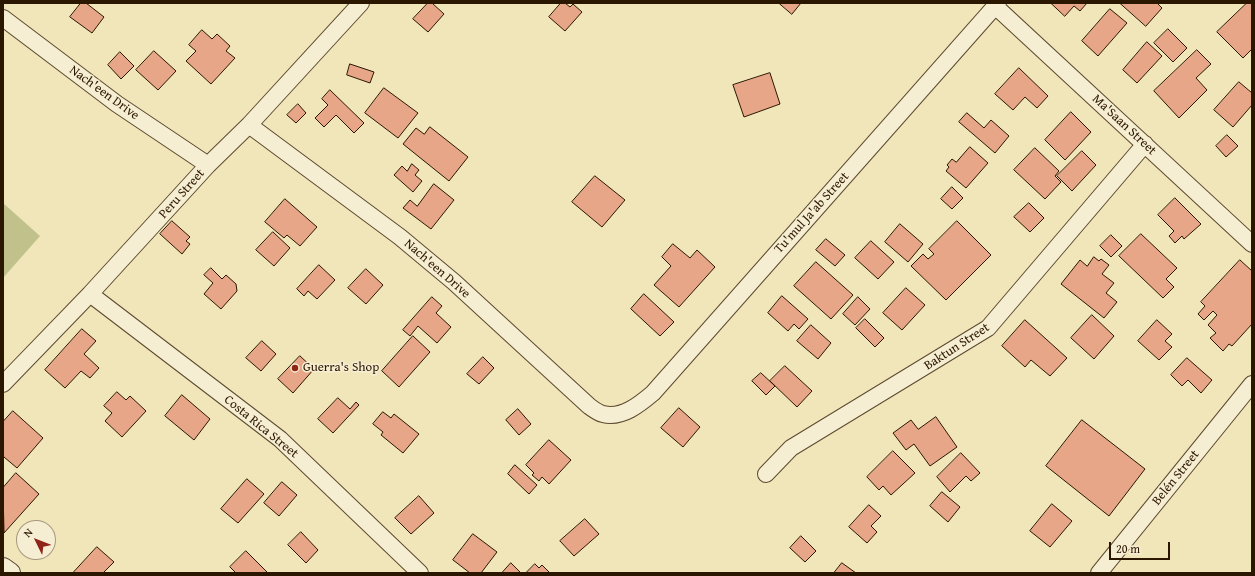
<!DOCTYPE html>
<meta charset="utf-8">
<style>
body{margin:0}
#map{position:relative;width:1255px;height:576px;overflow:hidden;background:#f1e5ba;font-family:"Gentium Book Plus",serif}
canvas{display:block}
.frame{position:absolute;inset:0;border:4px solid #2b1600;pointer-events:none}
.north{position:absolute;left:16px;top:520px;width:40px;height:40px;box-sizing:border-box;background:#f6eed2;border:1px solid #a5987e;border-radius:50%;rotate:313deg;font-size:11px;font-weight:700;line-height:16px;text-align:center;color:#2b1600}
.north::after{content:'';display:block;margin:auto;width:14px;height:18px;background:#8f2418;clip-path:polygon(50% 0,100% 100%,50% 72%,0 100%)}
.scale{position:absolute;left:1109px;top:542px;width:61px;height:18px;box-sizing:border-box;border:2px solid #2b1600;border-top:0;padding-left:5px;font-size:12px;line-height:14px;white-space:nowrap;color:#2b1600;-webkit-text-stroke:3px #f6eed2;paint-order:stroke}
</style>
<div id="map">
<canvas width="1255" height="576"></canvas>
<div class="frame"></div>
<div class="north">N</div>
<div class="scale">20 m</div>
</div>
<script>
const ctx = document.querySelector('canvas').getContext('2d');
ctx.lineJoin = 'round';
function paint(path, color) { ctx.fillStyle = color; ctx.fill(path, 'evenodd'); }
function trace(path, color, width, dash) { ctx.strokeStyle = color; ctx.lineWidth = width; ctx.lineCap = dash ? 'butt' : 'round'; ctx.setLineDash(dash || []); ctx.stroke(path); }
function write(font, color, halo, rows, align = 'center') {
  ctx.font = font + ' "Gentium Book Plus",serif'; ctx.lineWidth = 3; ctx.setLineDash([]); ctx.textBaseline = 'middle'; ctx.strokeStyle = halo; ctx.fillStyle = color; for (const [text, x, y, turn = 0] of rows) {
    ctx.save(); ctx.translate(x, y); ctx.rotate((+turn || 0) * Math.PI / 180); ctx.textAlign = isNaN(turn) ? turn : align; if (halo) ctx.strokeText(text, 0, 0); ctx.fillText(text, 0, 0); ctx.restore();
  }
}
paint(new Path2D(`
 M 3,203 L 40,236 L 3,278 Z`), '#c1c28b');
const building = new Path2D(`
 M 81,3 L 86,3 L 104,17 L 92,33 L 70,17 Z
 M 428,3 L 432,3 L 444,14 L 428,32 L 413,19 Z
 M 561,3 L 565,3 L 570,7 L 573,4 L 582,12 L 565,31 L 549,17 Z
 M 779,3 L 801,3 L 792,14 Z
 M 1051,3 L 1087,3 L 1080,11 L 1074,6 L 1065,16 Z
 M 1120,3 L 1157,3 L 1162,8 L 1146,26 Z
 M 1247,3 L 1252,3 L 1252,49 L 1243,58 L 1217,32 Z
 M 1110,9 L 1127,23 L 1098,56 L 1082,41 Z
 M 1168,29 L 1187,48 L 1173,62 L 1154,43 Z
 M 202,30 L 212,39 L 217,34 L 230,46 L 226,51 L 235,58 L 211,84 L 186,61 L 196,51 L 189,45 Z
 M 1147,42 L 1162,56 L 1137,83 L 1123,70 Z
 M 1197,50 L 1211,64 L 1196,78 L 1207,90 L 1179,118 L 1154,91 Z
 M 154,51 L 176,71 L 158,90 L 136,70 Z
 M 120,52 L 134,66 L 121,79 L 108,65 Z
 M 350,64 L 374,72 L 370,83 L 347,75 Z
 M 1019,68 L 1048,96 L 1037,108 L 1025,97 L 1013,110 L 995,94 Z
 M 770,73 L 780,104 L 744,117 L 733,85 Z
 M 1239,82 L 1252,93 L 1252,105 L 1233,127 L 1214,110 Z
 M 384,88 L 418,113 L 398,138 L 365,113 Z
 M 330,90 L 364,123 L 354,133 L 336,115 L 324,127 L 315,118 L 328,105 L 322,99 Z
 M 298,104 L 306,113 L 296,123 L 287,115 Z
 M 1071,112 L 1091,132 L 1065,160 L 1045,140 Z
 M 967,113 L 984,128 L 991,120 L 1009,136 L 995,153 L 959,122 Z
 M 430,127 L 468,157 L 449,181 L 403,144 L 416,128 L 424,134 Z
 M 1227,135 L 1238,146 L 1226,157 L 1216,146 Z
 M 970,147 L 988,163 L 966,188 L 946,171 L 949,167 L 947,165 L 952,159 L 956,162 Z
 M 1035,148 L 1059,171 L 1055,176 L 1061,182 L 1045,199 L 1014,170 Z
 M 1082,151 L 1096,165 L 1072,191 L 1057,176 Z
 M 412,164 L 419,170 L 415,175 L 422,181 L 413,192 L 394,175 L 402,166 L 407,171 Z
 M 595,176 L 625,200 L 602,227 L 572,202 Z
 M 434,184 L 454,200 L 431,229 L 403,208 L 410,200 L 417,206 Z
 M 952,187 L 963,198 L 952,209 L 941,199 Z
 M 1175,198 L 1201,224 L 1184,239 L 1182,236 L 1175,243 L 1169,236 L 1174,231 L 1158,215 Z
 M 285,199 L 317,227 L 300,246 L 287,235 L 284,238 L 265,222 Z
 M 1029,203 L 1044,218 L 1030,232 L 1014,217 Z
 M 172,221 L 190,237 L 186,241 L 190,244 L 182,254 L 160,234 Z
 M 957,221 L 991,255 L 946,300 L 911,266 L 923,254 L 928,259 L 934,254 L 929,249 Z
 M 900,224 L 923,244 L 908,262 L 885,242 Z
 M 273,232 L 290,248 L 274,266 L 256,250 Z
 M 1141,234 L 1177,268 L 1166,279 L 1174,287 L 1163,298 L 1119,256 Z
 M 1111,235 L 1122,246 L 1111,257 L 1100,246 Z
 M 826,239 L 845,255 L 835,266 L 816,250 Z
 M 871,241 L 894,262 L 878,279 L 855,258 Z
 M 673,244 L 690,258 L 697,250 L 715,267 L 679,307 L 654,285 L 671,266 L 662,257 Z
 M 1094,257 L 1099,261 L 1101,259 L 1109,265 L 1102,274 L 1114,283 L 1106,293 L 1117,302 L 1104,318 L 1061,284 L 1080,260 L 1087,266 Z
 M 1240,260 L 1252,271 L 1252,324 L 1232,346 L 1229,344 L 1223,351 L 1210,338 L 1216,333 L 1208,325 L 1217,315 L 1213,311 L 1204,320 L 1198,314 L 1205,306 L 1201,302 Z
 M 816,262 L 853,295 L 831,319 L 794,286 Z
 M 319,265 L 335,280 L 317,299 L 308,291 L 304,296 L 297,289 Z
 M 211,268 L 222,279 L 226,275 L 236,284 L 237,291 L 221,309 L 204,294 L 213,283 L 204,275 Z
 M 366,269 L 383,285 L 366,304 L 348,288 Z
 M 906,288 L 925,305 L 902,330 L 883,313 Z
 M 644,294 L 674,322 L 660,336 L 631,309 Z
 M 782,296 L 808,319 L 799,329 L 794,324 L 788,331 L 768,313 Z
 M 432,297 L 442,306 L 436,313 L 451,327 L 437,343 L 418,326 L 410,336 L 403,330 Z
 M 858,297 L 870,309 L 855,325 L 843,314 Z
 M 1092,315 L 1114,336 L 1094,359 L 1071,338 Z
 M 865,319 L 884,338 L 875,347 L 856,328 Z
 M 1025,320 L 1067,358 L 1050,376 L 1031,360 L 1025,367 L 1002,346 Z
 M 1157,320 L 1172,334 L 1165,341 L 1172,347 L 1159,360 L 1138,341 Z
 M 811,325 L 831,343 L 818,359 L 797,341 Z
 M 82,329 L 96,341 L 84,354 L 99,368 L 90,378 L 81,371 L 65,388 L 45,370 Z
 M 413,336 L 430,352 L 399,387 L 382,371 Z
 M 262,341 L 276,354 L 261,371 L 246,358 Z
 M 300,356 L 314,369 L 293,393 L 278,379 Z
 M 483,357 L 494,368 L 479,384 L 467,374 Z
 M 1187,358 L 1212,380 L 1201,393 L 1188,380 L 1182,386 L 1171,375 Z
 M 785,366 L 812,391 L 797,407 L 770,381 Z
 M 761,373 L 775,386 L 766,395 L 752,381 Z
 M 117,392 L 126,400 L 130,396 L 146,411 L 122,437 L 105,421 L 112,413 L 104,406 Z
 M 182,395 L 210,419 L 194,440 L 165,416 Z
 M 338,398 L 350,409 L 356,402 L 359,405 L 333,433 L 318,419 Z
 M 679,408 L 700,427 L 683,447 L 661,428 Z
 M 518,409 L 531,424 L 519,435 L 506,420 Z
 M 13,411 L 43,438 L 17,468 L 4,457 L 3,458 L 3,422 Z
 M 383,412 L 391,418 L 394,414 L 419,434 L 403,453 L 381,435 L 383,432 L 373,424 Z
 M 936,417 L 957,447 L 930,466 L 914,444 L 906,450 L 893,433 L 911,420 L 918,429 Z
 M 1082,420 L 1145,469 L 1109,516 L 1046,466 Z
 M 549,440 L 571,460 L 549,484 L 542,477 L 539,481 L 532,475 L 534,473 L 526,465 Z
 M 893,451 L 915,473 L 891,495 L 883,486 L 879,490 L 867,477 Z
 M 961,453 L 980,473 L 971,481 L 966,476 L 950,492 L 937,477 Z
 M 515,465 L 537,485 L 529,494 L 508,474 Z
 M 16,473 L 39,494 L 4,533 L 3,488 Z
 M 247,479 L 264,494 L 238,523 L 221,509 Z
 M 282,482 L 297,495 L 279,516 L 264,503 Z
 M 942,492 L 960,507 L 948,522 L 930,506 Z
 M 419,496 L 434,513 L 411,534 L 395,518 Z
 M 1052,504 L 1072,521 L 1050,547 L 1030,531 Z
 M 869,505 L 881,516 L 871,526 L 877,532 L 867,543 L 849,527 Z
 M 585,519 L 599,534 L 574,556 L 560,541 Z
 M 301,532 L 318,550 L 306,563 L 288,545 Z
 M 473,534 L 497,552 L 481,573 L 470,573 L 453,560 Z
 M 801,536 L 816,551 L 805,562 L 790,548 Z
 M 97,547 L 114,562 L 103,573 L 73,573 Z
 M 246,551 L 268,573 L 236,573 L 230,567 Z
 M 511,563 L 521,573 L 502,573 Z
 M 842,563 L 856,573 L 834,573 Z
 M 535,564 L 539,568 L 542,565 L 550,573 L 526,573 Z`);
paint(building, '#e6a687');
trace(building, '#2b1600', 1);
const minor = new Path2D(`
 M 995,6 L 1252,244
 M 3,18 L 117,104 L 208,165
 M 249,125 L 400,237 L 454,282 L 589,406 C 593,409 598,413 603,414 C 622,419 640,404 653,393 L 998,3
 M 90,294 L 280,439 L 420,573
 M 3,384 L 90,294 L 208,165 L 249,125 L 361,3
 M 766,474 L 791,448 L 988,328 L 1145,144
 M 1099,573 L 1252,384`);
const tertiary = new Path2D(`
 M 3,568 L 10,573`);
trace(minor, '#5c4a2e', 18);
trace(tertiary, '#5c4a2e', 22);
trace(minor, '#f6eed2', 16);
trace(tertiary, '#f6eed2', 20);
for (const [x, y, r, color] of [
 [295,368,4,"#8f2418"]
]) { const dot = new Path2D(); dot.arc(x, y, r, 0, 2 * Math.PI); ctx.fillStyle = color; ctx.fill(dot); trace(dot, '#f6eed2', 1.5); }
write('13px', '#2b1600', '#f6eed2', [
 ["Nach'een Drive",104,93,36],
 ["Ma'Saan Street",1124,125,43],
 ["Peru Street",182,194,-48],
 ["Tu'mul Ja'ab Street",812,213,-48],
 ["Nach'een Drive",437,269,41],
 ["Baktun Street",957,347,-33],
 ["Costa Rica Street",261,427,39],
 ["Belén Street",1176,478,-51]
]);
write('13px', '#2b1600', '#f6eed2', [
 ["Guerra's Shop",303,368]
], 'left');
</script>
